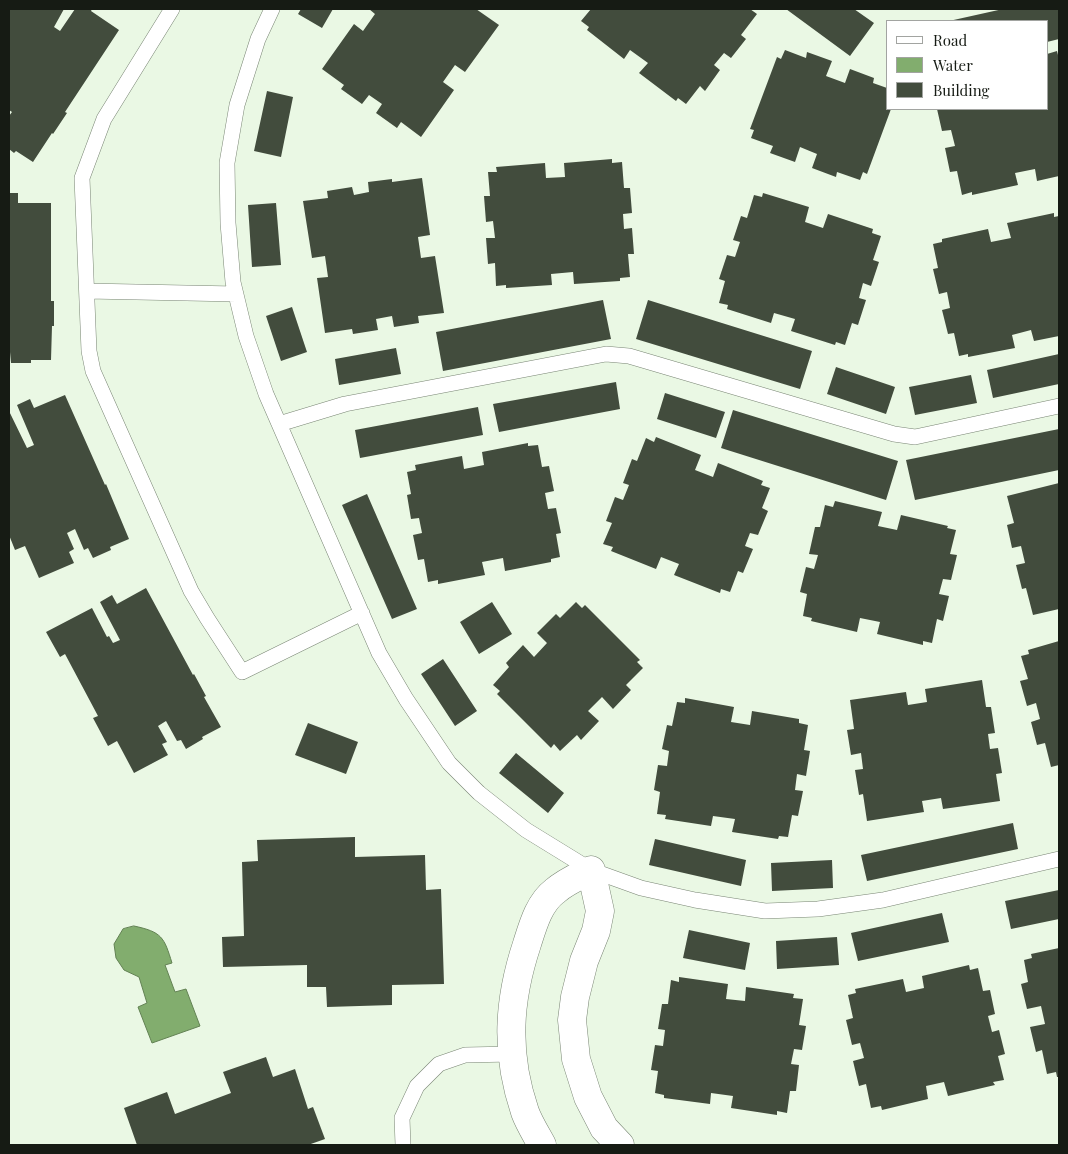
<!DOCTYPE html>
<style>
body{margin:0}
#map{position:relative;width:1068px;height:1154px;overflow:hidden;background:#eaf8e4;font-family:"Playfair Display",serif}
canvas{display:block}
.frame{position:absolute;inset:0;border:10px solid #161b14;pointer-events:none}
.legend{position:absolute;left:886px;top:20px;width:162px;height:90px;box-sizing:border-box;background:#fff;border:1px solid #a2a4a1;margin:0;padding:6px 9px;list-style:none;font-size:15px;color:#161b14}
.legend li{display:flex;align-items:center;gap:10px;height:25px}
.legend b{width:25px;border:1px solid #a2a4a1}
</style>
<div id="map">
<canvas width="1068" height="1154"></canvas>
<div class="frame"></div>
<ul class="legend">
<li><b style="height:6px;background:#fff"></b>Road</li>
<li><b style="height:14px;background:#82ad6e"></b>Water</li>
<li><b style="height:14px;background:#424c3d"></b>Building</li>
</ul>
</div>
<script>
const ctx = document.querySelector('canvas').getContext('2d');
ctx.lineJoin = 'round';
function paint(path, color) { ctx.fillStyle = color; ctx.fill(path, 'evenodd'); }
function trace(path, color, width, dash) { ctx.strokeStyle = color; ctx.lineWidth = width; ctx.lineCap = dash ? 'butt' : 'round'; ctx.setLineDash(dash || []); ctx.stroke(path); }
const water = new Path2D(`
 M 134,926 C 162,932 164,937 172,963 L 165,965 L 175,992 L 186,989 L 200,1026 L 152,1043 L 138,1007 L 147,1003 L 139,977 L 124,970 L 116,958 L 114,944 L 123,929 Z`);
paint(water, '#82ad6e');
trace(water, '#628153', 1);
paint(new Path2D(`
 M 9,9 L 64,9 L 54,27 L 60,31 L 75,9 L 92,9 L 91,11 L 119,30 L 65,112 L 67,113 L 53,134 L 52,133 L 33,162 L 16,151 L 14,153 L 9,149 L 9,116 L 12,112 L 9,110 Z
 M 301,9 L 333,9 L 322,28 L 298,14 Z
 M 369,9 L 476,9 L 499,25 L 465,72 L 455,65 L 443,82 L 454,90 L 421,137 L 401,122 L 397,128 L 376,113 L 382,104 L 369,95 L 362,104 L 341,89 L 344,85 L 322,69 L 354,24 L 363,31 L 375,14 Z
 M 591,9 L 750,9 L 757,14 L 741,35 L 746,39 L 731,58 L 724,53 L 714,65 L 720,70 L 705,91 L 700,86 L 686,104 L 678,98 L 676,101 L 639,73 L 648,63 L 630,50 L 624,59 L 587,30 L 589,27 L 581,21 Z
 M 786,9 L 854,9 L 874,23 L 850,56 Z
 M 1003,9 L 1059,9 L 1059,39 L 1047,42 L 1047,21 L 949,21 Z
 M 785,50 L 806,58 L 807,52 L 832,61 L 826,76 L 845,83 L 850,69 L 874,78 L 873,83 L 887,88 L 887,109 L 891,109 L 867,174 L 863,172 L 860,180 L 837,172 L 836,177 L 812,168 L 817,154 L 800,147 L 795,162 L 770,153 L 773,146 L 751,138 L 754,130 L 750,129 L 777,57 L 781,59 Z
 M 1057,51 L 1058,55 L 1059,55 L 1059,176 L 1037,181 L 1035,169 L 1015,173 L 1018,185 L 972,195 L 972,192 L 962,195 L 957,171 L 950,172 L 945,148 L 955,146 L 951,130 L 942,131 L 937,109 L 1047,109 L 1047,54 Z
 M 267,91 L 293,97 L 281,157 L 254,151 Z
 M 612,159 L 612,163 L 622,162 L 624,188 L 630,188 L 632,213 L 623,214 L 624,229 L 632,228 L 634,254 L 628,254 L 630,277 L 620,278 L 620,281 L 574,284 L 573,272 L 551,274 L 552,285 L 506,288 L 506,285 L 496,286 L 495,263 L 488,264 L 486,238 L 495,238 L 493,221 L 486,222 L 484,196 L 490,196 L 488,172 L 497,172 L 496,167 L 545,163 L 546,178 L 565,177 L 564,163 Z
 M 422,178 L 430,235 L 418,237 L 421,258 L 435,256 L 444,313 L 418,316 L 419,323 L 394,327 L 392,316 L 376,319 L 378,330 L 353,334 L 352,329 L 325,333 L 317,278 L 328,277 L 325,256 L 312,258 L 303,201 L 328,198 L 327,191 L 352,187 L 354,195 L 369,192 L 368,182 L 392,179 L 392,182 Z
 M 9,193 L 18,193 L 18,203 L 51,203 L 51,301 L 54,301 L 54,326 L 52,326 L 51,360 L 31,360 L 31,363 L 11,363 L 10,352 L 9,352 Z
 M 763,193 L 809,207 L 805,222 L 823,228 L 828,214 L 873,229 L 872,233 L 881,236 L 873,260 L 879,262 L 871,286 L 863,283 L 859,298 L 866,300 L 858,325 L 852,323 L 845,345 L 836,342 L 835,345 L 791,331 L 795,319 L 774,313 L 771,323 L 727,309 L 728,305 L 719,303 L 725,281 L 719,279 L 727,255 L 735,257 L 740,242 L 733,240 L 741,216 L 747,218 L 754,195 L 762,197 Z
 M 276,203 L 281,265 L 252,267 L 248,205 Z
 M 1054,213 L 1054,217 L 1059,216 L 1059,336 L 1034,341 L 1031,330 L 1012,335 L 1015,348 L 968,357 L 968,354 L 959,356 L 954,333 L 948,334 L 942,310 L 950,308 L 947,292 L 939,294 L 933,269 L 938,268 L 933,244 L 942,242 L 942,239 L 988,229 L 991,242 L 1011,238 L 1007,223 Z
 M 603,300 L 611,339 L 443,371 L 436,332 Z
 M 648,300 L 812,351 L 800,389 L 636,339 Z
 M 292,307 L 307,352 L 281,361 L 266,316 Z
 M 396,348 L 401,374 L 339,385 L 335,359 Z
 M 1059,354 L 1059,384 L 993,398 L 987,370 Z
 M 836,367 L 895,387 L 886,414 L 827,394 Z
 M 971,375 L 977,403 L 915,415 L 909,387 Z
 M 616,382 L 620,409 L 499,432 L 493,404 Z
 M 665,393 L 725,412 L 716,438 L 657,419 Z
 M 65,395 L 105,485 L 106,484 L 129,539 L 110,547 L 111,550 L 93,558 L 88,548 L 84,550 L 75,529 L 67,533 L 74,549 L 69,552 L 74,563 L 39,578 L 25,546 L 15,550 L 9,535 L 9,411 L 27,448 L 34,445 L 17,405 L 30,399 L 34,408 Z
 M 478,407 L 483,435 L 360,458 L 355,430 Z
 M 733,410 L 898,461 L 886,500 L 721,448 Z
 M 1059,429 L 1059,470 L 915,500 L 906,460 Z
 M 656,437 L 701,455 L 695,470 L 713,477 L 718,463 L 763,481 L 761,485 L 770,488 L 762,508 L 768,511 L 758,535 L 750,533 L 745,546 L 753,549 L 743,573 L 738,571 L 730,592 L 721,589 L 720,593 L 674,575 L 679,564 L 661,557 L 656,569 L 611,551 L 613,547 L 603,544 L 612,523 L 606,521 L 615,497 L 623,500 L 629,485 L 623,483 L 632,459 L 637,461 L 646,438 L 654,442 Z
 M 528,443 L 528,446 L 538,445 L 542,467 L 549,466 L 554,491 L 545,493 L 548,509 L 556,508 L 561,533 L 556,534 L 560,557 L 551,559 L 551,562 L 505,571 L 503,558 L 482,562 L 485,575 L 438,584 L 438,580 L 428,582 L 424,559 L 418,560 L 413,535 L 422,533 L 419,518 L 411,519 L 407,495 L 411,494 L 407,472 L 416,470 L 415,465 L 462,456 L 464,469 L 484,465 L 482,452 Z
 M 1059,483 L 1059,609 L 1033,615 L 1026,588 L 1022,589 L 1016,565 L 1025,563 L 1021,546 L 1012,548 L 1007,525 L 1014,523 L 1007,496 Z
 M 367,494 L 417,609 L 392,619 L 342,505 Z
 M 835,501 L 882,512 L 878,526 L 897,530 L 901,515 L 948,526 L 947,528 L 956,530 L 950,554 L 957,555 L 951,580 L 943,579 L 939,594 L 949,596 L 943,621 L 937,619 L 932,643 L 923,641 L 923,645 L 877,634 L 880,622 L 860,618 L 857,632 L 811,621 L 812,618 L 803,616 L 807,594 L 800,592 L 806,567 L 814,569 L 818,555 L 809,554 L 815,527 L 820,527 L 825,505 L 833,507 Z
 M 146,588 L 193,675 L 194,674 L 206,696 L 204,697 L 221,727 L 202,737 L 203,739 L 186,749 L 181,740 L 177,741 L 166,721 L 158,726 L 167,742 L 162,744 L 168,755 L 134,773 L 117,741 L 108,746 L 93,718 L 98,716 L 65,654 L 60,657 L 46,632 L 92,608 L 107,637 L 109,636 L 113,643 L 120,640 L 100,602 L 112,595 L 117,604 Z
 M 492,602 L 512,634 L 479,654 L 460,622 Z
 M 576,602 L 582,608 L 585,605 L 640,660 L 637,662 L 643,668 L 626,685 L 631,690 L 613,709 L 602,697 L 588,711 L 599,721 L 581,740 L 577,735 L 560,751 L 554,744 L 551,748 L 497,694 L 500,691 L 493,685 L 509,667 L 506,663 L 523,645 L 534,657 L 547,643 L 537,633 L 556,614 L 560,618 Z
 M 1059,641 L 1059,765 L 1051,767 L 1045,743 L 1037,745 L 1031,722 L 1040,719 L 1036,703 L 1027,706 L 1020,681 L 1028,679 L 1021,656 L 1029,654 L 1028,650 Z
 M 443,659 L 477,711 L 455,726 L 421,674 Z
 M 982,680 L 986,707 L 991,707 L 995,733 L 988,734 L 990,749 L 998,748 L 1002,773 L 996,774 L 1000,801 L 943,809 L 941,798 L 922,801 L 924,812 L 867,821 L 863,794 L 859,795 L 855,770 L 863,769 L 861,753 L 851,755 L 847,730 L 854,729 L 850,700 L 906,692 L 908,705 L 927,702 L 925,689 Z
 M 685,698 L 734,707 L 731,722 L 750,725 L 752,711 L 799,719 L 799,723 L 808,725 L 804,750 L 810,751 L 806,776 L 797,774 L 795,790 L 803,791 L 798,816 L 792,815 L 788,837 L 779,836 L 778,839 L 732,832 L 735,819 L 713,816 L 711,826 L 665,819 L 666,815 L 657,814 L 660,792 L 654,790 L 658,765 L 667,766 L 669,751 L 662,749 L 667,725 L 672,726 L 677,702 L 685,703 Z
 M 308,723 L 358,742 L 346,774 L 295,755 Z
 M 516,753 L 564,793 L 548,813 L 499,773 Z
 M 1013,823 L 1018,849 L 867,881 L 861,855 Z
 M 355,837 L 355,857 L 425,855 L 426,890 L 441,889 L 444,984 L 392,985 L 392,1005 L 327,1007 L 326,987 L 307,987 L 307,965 L 223,967 L 222,937 L 244,936 L 242,862 L 258,861 L 257,840 Z
 M 655,839 L 746,860 L 741,886 L 649,865 Z
 M 832,860 L 833,888 L 772,891 L 771,863 Z
 M 1059,890 L 1059,919 L 1011,929 L 1005,901 Z
 M 942,913 L 949,942 L 858,961 L 851,933 Z
 M 689,930 L 750,943 L 745,970 L 683,958 Z
 M 837,937 L 839,965 L 777,969 L 776,941 Z
 M 1059,948 L 1059,1077 L 1057,1077 L 1056,1072 L 1047,1074 L 1042,1050 L 1036,1052 L 1030,1027 L 1045,1024 L 1041,1006 L 1027,1009 L 1021,984 L 1028,982 L 1024,960 L 1032,958 L 1031,954 Z
 M 969,965 L 970,970 L 978,968 L 983,991 L 990,990 L 995,1014 L 988,1016 L 992,1032 L 999,1030 L 1005,1054 L 998,1056 L 1004,1080 L 993,1082 L 995,1085 L 948,1096 L 944,1082 L 926,1086 L 928,1099 L 882,1110 L 881,1106 L 871,1108 L 866,1084 L 859,1086 L 853,1061 L 864,1058 L 860,1043 L 852,1045 L 846,1020 L 853,1018 L 848,995 L 856,993 L 855,989 L 903,979 L 906,992 L 924,988 L 922,976 Z
 M 679,977 L 728,984 L 726,999 L 745,1001 L 746,987 L 794,994 L 793,998 L 803,999 L 799,1025 L 806,1026 L 802,1050 L 794,1049 L 791,1064 L 799,1065 L 796,1091 L 790,1091 L 787,1113 L 777,1111 L 777,1115 L 731,1108 L 733,1096 L 711,1093 L 710,1104 L 664,1098 L 664,1095 L 655,1093 L 658,1071 L 651,1070 L 655,1045 L 663,1046 L 665,1030 L 658,1029 L 662,1004 L 668,1004 L 671,980 L 679,982 Z
 M 266,1057 L 273,1077 L 295,1069 L 308,1109 L 313,1107 L 325,1139 L 308,1145 L 137,1145 L 124,1108 L 167,1092 L 175,1114 L 231,1093 L 223,1072 Z`), '#424c3d');
const lane = new Path2D(`
 M 172,9 L 104,119 L 82,178 L 89,351 L 93,371 L 191,591 L 207,618 L 242,672 L 362,613
 M 272,9 L 258,39 L 237,105 L 227,163 L 228,223 L 233,282 L 246,336 L 266,394 L 379,653 L 406,699 L 449,763 L 479,793 L 526,830 L 591,870 L 641,888 L 695,900 L 765,911 L 818,909 L 883,900 L 1059,859
 M 87,291 L 236,294
 M 279,424 L 345,404 L 606,354 L 629,356 L 894,434 L 915,437 L 1059,406
 M 403,1145 L 402,1118 L 417,1086 L 439,1064 L 465,1055 L 512,1054`);
const street = new Path2D(`
 M 542,1145 C 536,1134 529,1123 525,1112 C 505,1053 508,1001 527,944 C 533,925 539,903 555,891 C 565,882 579,876 591,870 L 600,911 L 596,931 L 584,961 L 575,997 L 572,1020 L 576,1059 L 588,1097 L 604,1128 L 620,1145`);
trace(lane, '#798574', 16);
trace(street, '#798574', 29);
trace(lane, '#fff', 15);
trace(street, '#fff', 28);
</script>
